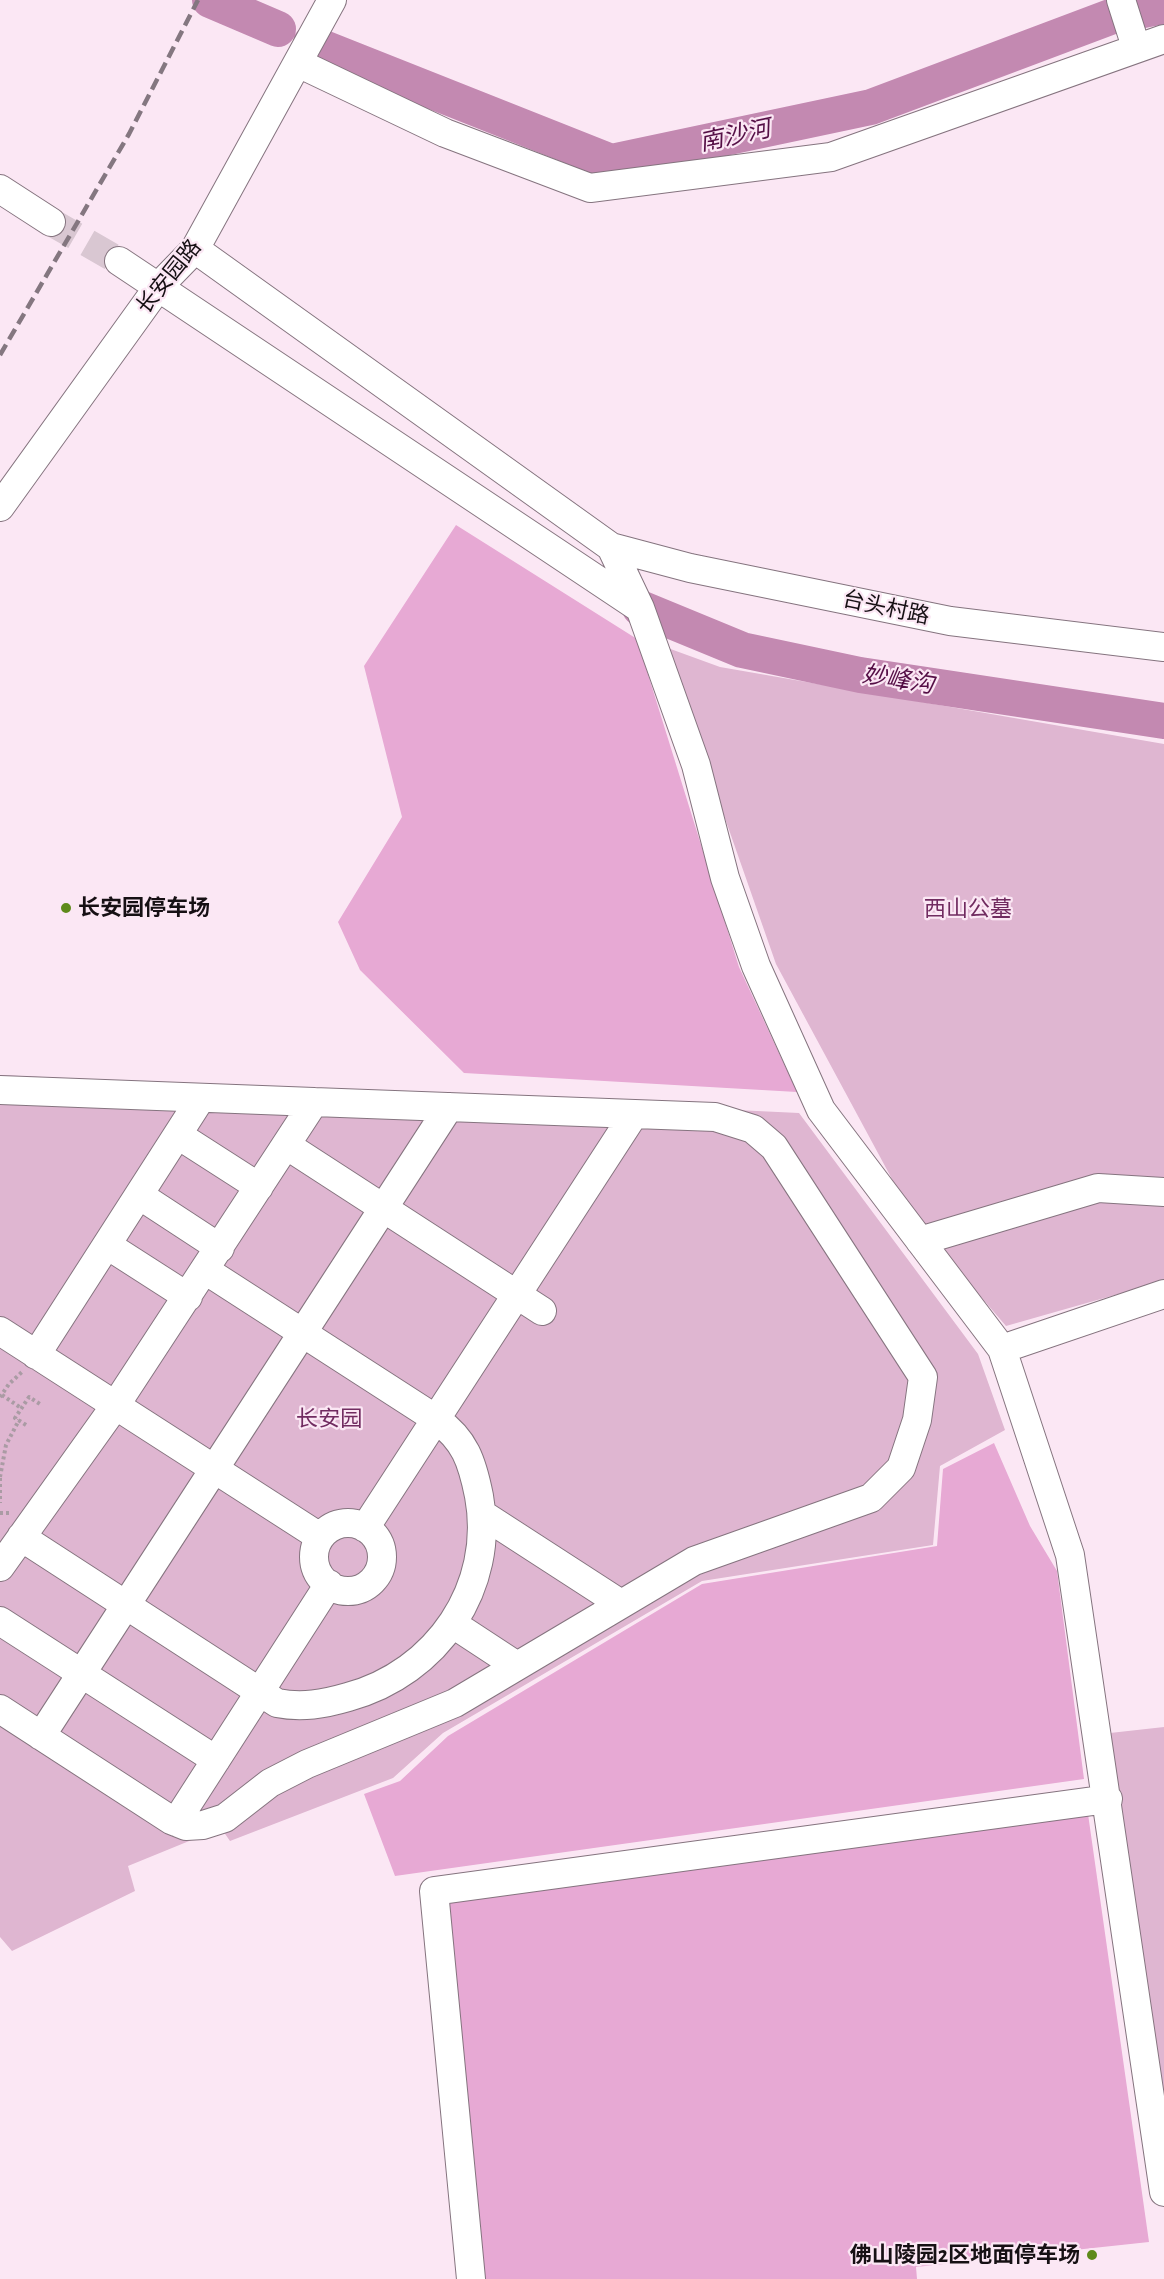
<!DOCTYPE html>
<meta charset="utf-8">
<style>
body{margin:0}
canvas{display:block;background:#fbe7f4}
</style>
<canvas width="1164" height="2279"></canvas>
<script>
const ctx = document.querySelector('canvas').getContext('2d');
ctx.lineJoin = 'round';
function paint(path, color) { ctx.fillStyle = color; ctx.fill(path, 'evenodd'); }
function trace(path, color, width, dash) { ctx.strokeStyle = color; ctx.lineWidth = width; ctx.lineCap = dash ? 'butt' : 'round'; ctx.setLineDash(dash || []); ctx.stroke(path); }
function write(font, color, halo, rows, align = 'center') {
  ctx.font = font + ' "Alegreya Sans","Noto Sans SC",sans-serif'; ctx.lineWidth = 4.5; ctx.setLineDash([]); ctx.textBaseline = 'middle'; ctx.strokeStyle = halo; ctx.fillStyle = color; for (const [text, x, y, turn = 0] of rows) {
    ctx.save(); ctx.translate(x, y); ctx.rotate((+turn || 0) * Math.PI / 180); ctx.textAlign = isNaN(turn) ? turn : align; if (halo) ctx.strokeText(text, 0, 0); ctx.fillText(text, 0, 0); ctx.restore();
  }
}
paint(new Path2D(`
 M 665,647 L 720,667 L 1164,744 L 1164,1281 L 1006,1326 L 913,1218 L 776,964 Z
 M 0,1075 L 799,1113 L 978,1354 L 1005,1430 L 940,1466 L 933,1545 L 702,1581 L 443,1733 L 393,1778 L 230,1841 L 221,1828 L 128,1866 L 135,1891 L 12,1951 L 0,1937 Z
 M 1164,1727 L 1164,2094 L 1110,1733 Z`), '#dfb6d1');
paint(new Path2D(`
 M 456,525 L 637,639 L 739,967 L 797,1092 L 464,1073 L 360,970 L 338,922 L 402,817 L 364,666 Z
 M 994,1443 L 1030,1526 L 1057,1571 L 1084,1779 L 395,1876 L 364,1794 L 400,1781 L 448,1736 L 702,1584 L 937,1546 L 943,1469 Z
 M 1088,1814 L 1149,2242 L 916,2267 L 917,2279 L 477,2279 L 440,1902 Z`), '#e7a9d4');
trace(new Path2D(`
 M 210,0 L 278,29
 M 311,43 L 611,162 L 871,107 L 1113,16 L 1164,6
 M 640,608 L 742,650 L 860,675 L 1164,721`), '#c389b1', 36);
trace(new Path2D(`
 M 51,222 L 119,261`), '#d9c7d2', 28, [28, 14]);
const minor = new Path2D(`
 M 1121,0 L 1136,47
 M 298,63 L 445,133 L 590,188 L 831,157 L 1164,39
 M 0,189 L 51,222
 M 195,249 L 611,547 L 640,608 L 696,765 L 725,878 L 756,966 L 821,1110 L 1002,1349 L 1070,1555 L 1164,2192
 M 119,261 L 638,607
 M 0,507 L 159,286 L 195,249 L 332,0
 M 611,547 L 690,568 L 950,621 L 1164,647
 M 0,1090 L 314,1102 L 115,1406 L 0,1567
 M 178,1135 L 259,1187
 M 286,1145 L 542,1311
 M 139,1195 L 220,1248
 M 920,1241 L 1098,1188 L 1164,1192
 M 107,1245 L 188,1297
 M 0,1331 L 320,1537
 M 1002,1349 L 1164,1294
 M 36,1355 L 201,1098
 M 482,1514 L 621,1604
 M314 1557a34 34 0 1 1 68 0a34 34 0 1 1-68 0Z
 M 365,1528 L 634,1114
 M 21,1537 L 277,1703 C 302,1708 324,1704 348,1697 C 437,1673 496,1587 479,1496 C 472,1461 465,1440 436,1419 L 205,1270
 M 0,1621 L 216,1760
 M 453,1624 L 517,1666
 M 0,1709 L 171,1820 L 186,1826 L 203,1825 L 225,1818 L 270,1783 L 307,1764 L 455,1703 L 694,1561 L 871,1498 L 901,1468 L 917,1420 L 923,1377 L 774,1147 L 753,1129 L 715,1117 L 314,1102
 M 41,1736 L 449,1107
 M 176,1822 L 329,1584
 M 471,2279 L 434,1891 L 1108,1799`);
trace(minor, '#85747f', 30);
trace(new Path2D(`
 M 2,1395 L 21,1408
 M 0,1397 L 9,1384 L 23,1371
 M 26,1425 L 15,1418 L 29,1397 L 40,1404
 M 0,1477 L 6,1445 L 19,1420
 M 0,1478 L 0,1503
 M 0,1513 L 9,1513`), '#aa9ba4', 4, [3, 3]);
trace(minor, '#fff', 28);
trace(new Path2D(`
 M 0,355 L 129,134 L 198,0`), '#847780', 4.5, [12, 6]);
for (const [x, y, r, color] of [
 [66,908,6,"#5e8a1a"],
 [1092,2255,6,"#5e8a1a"]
]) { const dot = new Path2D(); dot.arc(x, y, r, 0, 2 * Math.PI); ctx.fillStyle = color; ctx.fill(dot); trace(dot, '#fbe7f4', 2); }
write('22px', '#161014', '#fbe7f4', [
 ["长安园路",169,277,-51],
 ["台头村路",886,608,12]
]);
write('bold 22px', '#161014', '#fbe7f4', [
 ["长安园停车场",78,908],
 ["佛山陵园2区地面停车场",1080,2255,"right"]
], 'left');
write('22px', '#712b60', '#fbe7f4', [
 ["西山公墓",968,909],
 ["长安园",329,1419]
]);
write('italic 24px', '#550f46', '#fbe7f4', [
 ["南沙河",735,136,-12],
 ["妙峰沟",898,680,9]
]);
</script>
